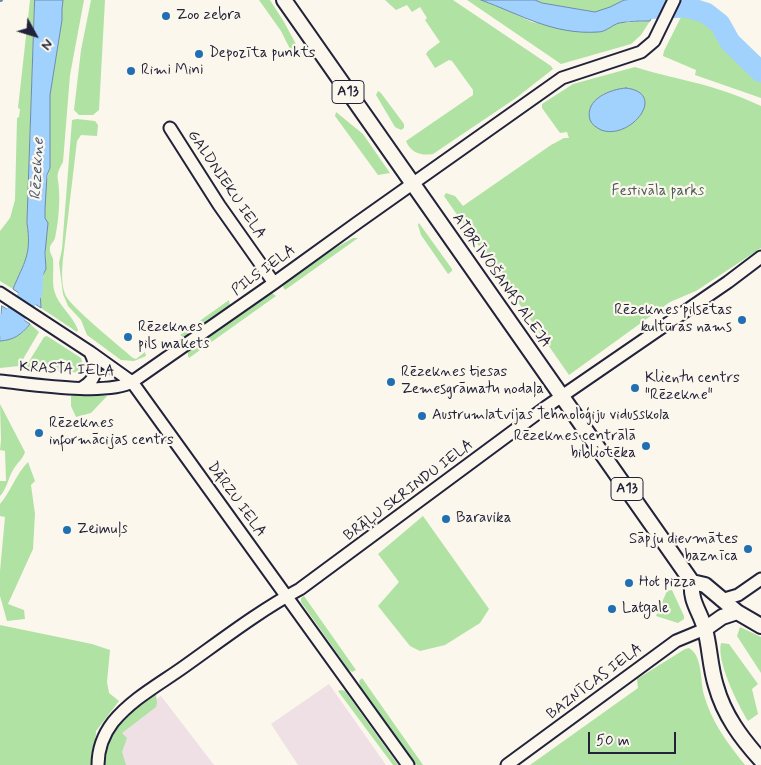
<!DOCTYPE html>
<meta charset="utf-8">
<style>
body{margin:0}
#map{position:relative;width:761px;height:765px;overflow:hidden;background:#fbf7ec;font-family:Mynerve,sans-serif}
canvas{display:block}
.north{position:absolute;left:10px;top:10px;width:50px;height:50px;-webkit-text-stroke:4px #fbf7ec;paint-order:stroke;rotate:129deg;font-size:14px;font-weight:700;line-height:20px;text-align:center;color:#22223b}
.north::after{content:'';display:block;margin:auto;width:18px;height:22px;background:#22223b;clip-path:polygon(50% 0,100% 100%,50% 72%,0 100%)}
.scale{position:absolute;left:588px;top:732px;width:88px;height:22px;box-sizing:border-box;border:2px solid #22223b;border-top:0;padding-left:6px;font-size:15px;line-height:18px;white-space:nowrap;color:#22223b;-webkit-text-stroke:4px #fbf7ec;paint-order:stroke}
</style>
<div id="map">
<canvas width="761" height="765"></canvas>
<div class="north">N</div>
<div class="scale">50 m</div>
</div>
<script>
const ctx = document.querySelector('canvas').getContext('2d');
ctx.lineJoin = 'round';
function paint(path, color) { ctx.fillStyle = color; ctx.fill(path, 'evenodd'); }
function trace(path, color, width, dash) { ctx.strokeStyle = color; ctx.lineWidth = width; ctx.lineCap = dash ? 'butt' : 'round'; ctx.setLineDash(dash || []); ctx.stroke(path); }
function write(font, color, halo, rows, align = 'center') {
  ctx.font = font + ' Mynerve,sans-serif'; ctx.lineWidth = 4.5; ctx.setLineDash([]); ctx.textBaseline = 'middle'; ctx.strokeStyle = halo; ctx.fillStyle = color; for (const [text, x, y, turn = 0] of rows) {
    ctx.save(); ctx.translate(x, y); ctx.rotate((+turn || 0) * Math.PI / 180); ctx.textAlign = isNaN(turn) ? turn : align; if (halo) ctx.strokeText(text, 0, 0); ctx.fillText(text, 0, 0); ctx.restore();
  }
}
paint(new Path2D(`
 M 329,684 L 386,765 L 298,765 L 271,724 Z
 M 161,696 L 214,765 L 113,765 L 117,736 L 138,711 Z`), '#eee0e5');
paint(new Path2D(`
 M 30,0 L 35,0 L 27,223 C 32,255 24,262 13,289 L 0,281 L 0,231 L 10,218 L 15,200 L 17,118 L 19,117 L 20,109 L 18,108 Z
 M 63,0 L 84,0 L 70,75 L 63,162 C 54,178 59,176 59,191 C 60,205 58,224 55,238 C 54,242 50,244 50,248 C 49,252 52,255 53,259 C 54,269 52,280 54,290 C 58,306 73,315 78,330 L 77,332 L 41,308 C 41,294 40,282 46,269 C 46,236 40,200 50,168 L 50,95 L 62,20 L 62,9 Z
 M 91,0 L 105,0 L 99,110 L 93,115 L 79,115 L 74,110 L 81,50 Z
 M 259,0 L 270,0 L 284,22 L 303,57 L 295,55 L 292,53 L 281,31 Z
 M 385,0 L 453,0 L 551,66 L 553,69 L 516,98 L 433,154 C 421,156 411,153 406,141 L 473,95 L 473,90 L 452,61 L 449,60 L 435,68 L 426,54 L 428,51 L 440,42 L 425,20 L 427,18 L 420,7 L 412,12 L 407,5 L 396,10 Z
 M 467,0 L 481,0 L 507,10 L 532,22 L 601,32 L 618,23 L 650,21 L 641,35 L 631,44 L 561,64 Z
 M 535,0 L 624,0 L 610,8 L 595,12 L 542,3 Z
 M 686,7 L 706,13 L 720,24 L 755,67 L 761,70 L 761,98 L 695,75 L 696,70 L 663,56 L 664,51 Z
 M 635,67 C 651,72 664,75 680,79 C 707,85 736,94 761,106 L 761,248 L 696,291 L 670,302 L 569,375 L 444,196 L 446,193 L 455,196 L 463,206 L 551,145 L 564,138 L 569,138 L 567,132 L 560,133 L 542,108 L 542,104 L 573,84 Z
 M 378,91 L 381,93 L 404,124 L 404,128 L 401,130 L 395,127 L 376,95 Z
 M 336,112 L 363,134 L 390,173 L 378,175 L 335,116 Z
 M 77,119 L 95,121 L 98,125 L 97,136 L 81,135 L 77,141 L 63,259 C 62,270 61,283 65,294 C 68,305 121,347 133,358 L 136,359 L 145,352 L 146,356 L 134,361 L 121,360 L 87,335 L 81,320 L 68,306 L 63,294 L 59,263 L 62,249 L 72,120 Z
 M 419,223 L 452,269 L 452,271 L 448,274 L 421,235 L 418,225 Z
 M 353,238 L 358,238 L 285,290 L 283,287 L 284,284 L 323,255 Z
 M 270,293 L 272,293 L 276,296 L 189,358 L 188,356 L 188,352 Z
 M 229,300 L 230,306 C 218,315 198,334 184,338 L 180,335 Z
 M 30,324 L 39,332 L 19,366 L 0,368 L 0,341 C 14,340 22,335 30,324 Z
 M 47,336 L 81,358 L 85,372 L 83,373 L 25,368 L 44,337 Z
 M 78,393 L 107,396 L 91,413 L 76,417 L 71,406 L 71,396 Z
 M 0,404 L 25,452 C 23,459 17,463 13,470 C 8,478 7,489 0,496 L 0,481 L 6,481 L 5,451 L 0,450 L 1,440 Z
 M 28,462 L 35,481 L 31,485 L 35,514 L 33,549 L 8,604 L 24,610 L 25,619 L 7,621 L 0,596 L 0,571 L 5,517 L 0,516 L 0,504 C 11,491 16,474 28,462 Z
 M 423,516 L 489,609 L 480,623 L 445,645 L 420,651 L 410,646 L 378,606 L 399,582 L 378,554 Z
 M 672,590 L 684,616 L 684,619 L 678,623 L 656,616 L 667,591 Z
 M 304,596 L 356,670 L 352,672 L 349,670 L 301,602 L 301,598 Z
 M 0,625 L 92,644 L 110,650 L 107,682 L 109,693 L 119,701 L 96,731 L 94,765 L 0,765 Z
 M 740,627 L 761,637 L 761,673 L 737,636 Z
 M 721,643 L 729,644 L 758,684 L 752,689 L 758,714 L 748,721 C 738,705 716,661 721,643 Z
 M 689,648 C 703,656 700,681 704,695 C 711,721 728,744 745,765 L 530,765 L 638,688 L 637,679 L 685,649 Z
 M 362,678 L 423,765 L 417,765 L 360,686 L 359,681 Z
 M 341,690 L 345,691 L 398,765 L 393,765 L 338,691 Z
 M 156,694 L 157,703 L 156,707 L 122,733 L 127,738 L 122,752 L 126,765 L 105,765 C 105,731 130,712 156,694 Z`), '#b0e2a3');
const water = new Path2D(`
 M 35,0 L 63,0 L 62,9 L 62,20 L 50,95 L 50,168 L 47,175 L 45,209 L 45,218 L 48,223 L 45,253 L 46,269 L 42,277 L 40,291 L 41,308 L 13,289 C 24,262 32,255 27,223 Z
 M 481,0 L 535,0 L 542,3 L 595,12 L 610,7 L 624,0 L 660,0 L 650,21 C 640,21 629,21 619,23 C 612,25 606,32 598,32 C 553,35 522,15 481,0 Z
 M 626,88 C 669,93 630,141 601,130 C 596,127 592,125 590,120 C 584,99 611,89 626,88 Z
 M 2,306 L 30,324 C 21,335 14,340 0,341 Z`);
paint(water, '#a1d1fd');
trace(water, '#6e8baf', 1);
trace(new Path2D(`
 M 0,0 L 1,0`), '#6e8baf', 4);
trace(new Path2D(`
 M 628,11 L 637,9 L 686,7 L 706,13 L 720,24 L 730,42 L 761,72
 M 0,326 L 11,321 L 32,292 L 33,272`), '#a1d1fd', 21);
const minor = new Path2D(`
 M 170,128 L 219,205 L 274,283
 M 0,293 L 90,352 L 132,382 L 408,765
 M 0,381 C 31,384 106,396 132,382 L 274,283 L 357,223 L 562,78 L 641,52 L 654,41 L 674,0
 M 83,387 C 98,379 97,366 90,352
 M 721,600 L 738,595 L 761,579
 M 98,765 C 98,749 103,735 113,722 C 133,698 160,684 185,666 C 223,639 259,611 300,589 L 546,407 L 728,282 L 761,257
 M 507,765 L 676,641 L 705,629`);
const major = new Path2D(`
 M 284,0 L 692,582 C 690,602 700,611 705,629 C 710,648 710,667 716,686 C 724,715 741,738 761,760
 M 692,582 L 705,585 L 737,612 L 761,626
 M 705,629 L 722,617 L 737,612`);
trace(minor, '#22223b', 15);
trace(major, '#22223b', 18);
trace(minor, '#fbf7ec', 11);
trace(major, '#fbf7ec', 14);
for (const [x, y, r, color] of [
 [166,16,5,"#1f6fb2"],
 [199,54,5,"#1f6fb2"],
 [131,71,5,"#1f6fb2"],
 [742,320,5,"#1f6fb2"],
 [128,337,5,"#1f6fb2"],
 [391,382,5,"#1f6fb2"],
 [635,388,5,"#1f6fb2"],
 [422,416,5,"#1f6fb2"],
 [39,433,5,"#1f6fb2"],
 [646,446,5,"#1f6fb2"],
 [446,519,5,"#1f6fb2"],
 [67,530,5,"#1f6fb2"],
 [748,549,5,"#1f6fb2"],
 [629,583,5,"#1f6fb2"],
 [612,609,5,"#1f6fb2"]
]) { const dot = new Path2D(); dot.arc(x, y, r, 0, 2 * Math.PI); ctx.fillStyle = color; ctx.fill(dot); trace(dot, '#fbf7ec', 2); }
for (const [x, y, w] of [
 [348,92,32],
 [627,489,32]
]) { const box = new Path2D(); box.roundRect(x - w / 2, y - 11.5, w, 23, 4); ctx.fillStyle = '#fbf7ec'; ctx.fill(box); trace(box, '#22223b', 1); }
write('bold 14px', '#22223b', null, [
 ["A13",348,92],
 ["A13",627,489]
]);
write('15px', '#22223b', '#fbf7ec', [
 ["Zoo zebra",176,16],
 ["Depozīta punkts",209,54],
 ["Rimi Mini",141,71],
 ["Rēzeknes pilsētas",732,311,"right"],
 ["kultūras nams",732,328,"right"],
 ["Rēzeknes",138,328],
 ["pils makets",138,345],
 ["Rēzeknes tiesas",401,373],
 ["Zemesgrāmatu nodaļa",401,390],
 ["Klientu centrs",645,379],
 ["\"Rēzekne\"",645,396],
 ["Austrumlatvijas Tehnoloģiju vidusskola",432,416],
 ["Rēzeknes",49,424],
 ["informācijas centrs",49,441],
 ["Rēzeknes centrālā",636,437,"right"],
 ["bibliotēka",636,454,"right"],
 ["Baravika",456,519],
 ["Zeimuļs",77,530],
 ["Sāpju dievmātes",738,540,"right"],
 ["baznīca",738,557,"right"],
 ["Hot pizza",639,583],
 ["Latgale",622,609]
], 'left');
write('15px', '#22223b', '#fbf7ec', [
 ["GALDNIEKU IELA",226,185,56],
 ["PILS IELA",264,271,-36],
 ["ATBRĪVOŠANAS ALEJA",501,281,55],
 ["KRASTA IELA",67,370,3],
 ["BRĀĻU SKRINDU IELA",409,491,-37],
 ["DĀRZU IELA",236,500,54],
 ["BAZNĪCAS IELA",595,682,-37]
]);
write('15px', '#4d5c5a', '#fbf7ec', [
 ["Festivāla parks",658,192]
]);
write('italic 16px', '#485775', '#fbf7ec', [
 ["Rēzekne",38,169,-87]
]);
</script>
